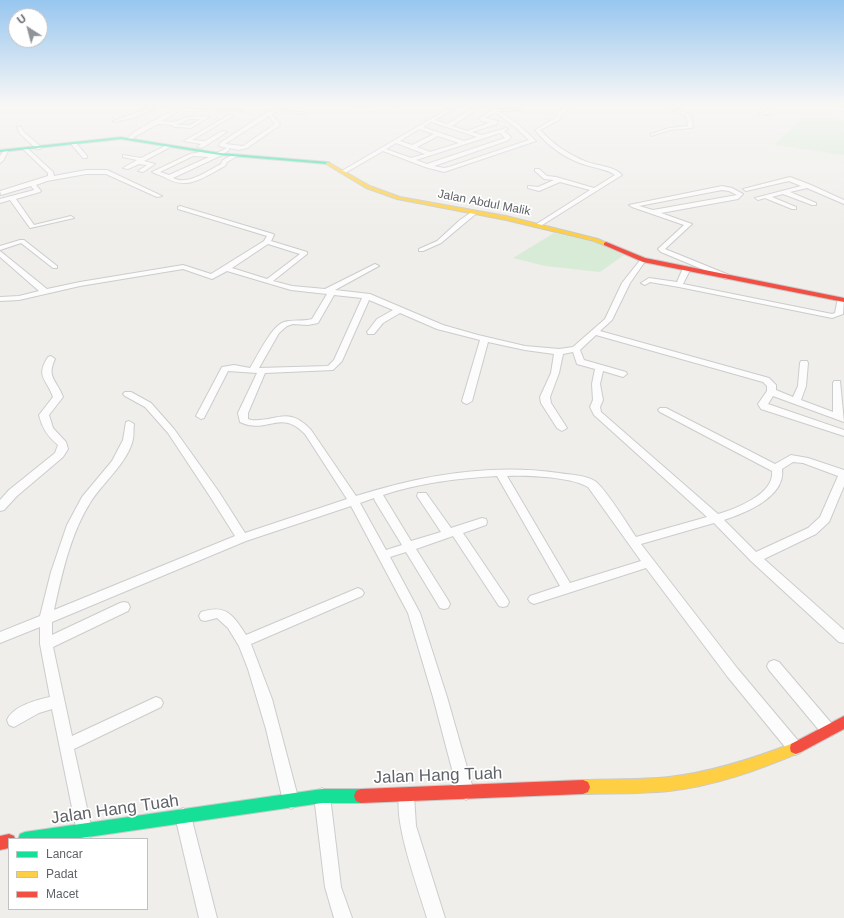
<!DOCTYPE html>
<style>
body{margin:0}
#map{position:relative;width:844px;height:918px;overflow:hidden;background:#efeeea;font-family:Arial,sans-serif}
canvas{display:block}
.legend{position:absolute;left:8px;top:838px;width:140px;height:72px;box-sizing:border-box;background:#fff;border:1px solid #bfc1c3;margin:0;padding:5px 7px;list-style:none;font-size:12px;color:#5f6368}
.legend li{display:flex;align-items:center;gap:8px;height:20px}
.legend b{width:20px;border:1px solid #bfc1c3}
.north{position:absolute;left:8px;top:8px;width:40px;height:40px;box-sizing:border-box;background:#fff;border:1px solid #bfc1c3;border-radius:50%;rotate:324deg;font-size:11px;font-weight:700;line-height:16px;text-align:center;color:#5f6368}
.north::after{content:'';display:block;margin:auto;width:14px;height:18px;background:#919496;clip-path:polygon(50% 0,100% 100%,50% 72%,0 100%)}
</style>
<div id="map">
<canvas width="844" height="918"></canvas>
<ul class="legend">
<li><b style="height:5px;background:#16e098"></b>Lancar</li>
<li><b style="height:5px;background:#ffcf43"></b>Padat</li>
<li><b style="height:5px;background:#f24e42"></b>Macet</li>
</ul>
<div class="north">U</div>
</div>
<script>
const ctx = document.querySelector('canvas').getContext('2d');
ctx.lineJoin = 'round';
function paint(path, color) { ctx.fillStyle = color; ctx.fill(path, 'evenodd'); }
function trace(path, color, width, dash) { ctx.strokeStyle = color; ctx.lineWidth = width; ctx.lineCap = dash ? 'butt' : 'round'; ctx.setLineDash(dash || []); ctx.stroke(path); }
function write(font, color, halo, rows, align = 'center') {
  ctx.font = font + ' Arial,sans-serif'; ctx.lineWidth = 3.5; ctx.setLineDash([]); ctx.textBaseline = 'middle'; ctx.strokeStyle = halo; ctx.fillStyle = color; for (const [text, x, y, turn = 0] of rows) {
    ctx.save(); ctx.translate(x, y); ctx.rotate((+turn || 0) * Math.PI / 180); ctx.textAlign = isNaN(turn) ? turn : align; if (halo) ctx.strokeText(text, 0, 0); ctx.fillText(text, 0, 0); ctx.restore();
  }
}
paint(new Path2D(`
 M 805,118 L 844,120 L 844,155 L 774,145 L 801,119 Z
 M 554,233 L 594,242 L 624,255 L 600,272 L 545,266 L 513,258 Z`), '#d8ebd6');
const street = new Path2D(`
 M 188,103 L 193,103 L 191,105 L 242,110 L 240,111 L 186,107 L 162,121 L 174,122 L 188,117 L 207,116 L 209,117 L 191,128 L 175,127 L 172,125 L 158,124 L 134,137 L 132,140 L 127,139 C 134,129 175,110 188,103 ZM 189,119 L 201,119 L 190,125 L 177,125 Z
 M 348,103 L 398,103 L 360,106 Z
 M 458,103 L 463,103 L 435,120 L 447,124 L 481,103 L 488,103 L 496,109 L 518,108 L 520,110 L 499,111 L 519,125 L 536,141 L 444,172 L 425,167 L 383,151 L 345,173 L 340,172 ZM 484,105 L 492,110 L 480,118 L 481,121 L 489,123 L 467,131 L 452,126 ZM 495,112 L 515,127 L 529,140 L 449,167 L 444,168 L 434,166 L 509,140 L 511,137 L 504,131 L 508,129 L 506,128 L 482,135 L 472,132 L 497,124 L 498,121 L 485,118 ZM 431,122 L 477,137 L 464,141 L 423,127 ZM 419,129 L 434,134 L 412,145 L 400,141 ZM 500,133 L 505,138 L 427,164 L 416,160 ZM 438,136 L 459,143 L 430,152 L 417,147 ZM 396,143 L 425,154 L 411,158 L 386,149 Z
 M 571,103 L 576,103 L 563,113 L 559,120 L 540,130 C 553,144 569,155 587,162 C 598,166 614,166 622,175 L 539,227 L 535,227 L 535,225 L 590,190 L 560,182 L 539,191 L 528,188 L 528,186 L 538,187 L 554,180 L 544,179 L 535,171 L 535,169 L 539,169 L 547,176 L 556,177 L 594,188 L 615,175 C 607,169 595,168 586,165 C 566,159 548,146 535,130 L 555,118 L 559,111 Z
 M 678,103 L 683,103 L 676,108 L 690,115 L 693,125 L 692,128 L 670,130 L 651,136 L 651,134 L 669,128 L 688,126 L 686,116 L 670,108 Z
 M 761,103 L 766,103 L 774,108 L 769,114 L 759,115 L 759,113 L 765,112 L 769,108 Z
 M 157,105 L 161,106 L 133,118 L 115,122 L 113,121 Z
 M 277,109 L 308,113 L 306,114 L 278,111 L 272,114 L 280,125 L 247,148 L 239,150 L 229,148 L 229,150 L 222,155 L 173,178 C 188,186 207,171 221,164 L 223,160 L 234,154 L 239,155 L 227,162 L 225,166 C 202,178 188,191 164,177 C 160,175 156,174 152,172 L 190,154 L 200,152 L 215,154 L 227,148 L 219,146 L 220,143 L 267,112 ZM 269,116 L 275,124 L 243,146 L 225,144 ZM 193,156 L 209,157 L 169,175 L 160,172 Z
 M 229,115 L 233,116 L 192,140 L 205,141 L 222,131 L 227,132 L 202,148 L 197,147 L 201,144 L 184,141 Z
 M 17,127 L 21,127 L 24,132 L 41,147 L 41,149 L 37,149 L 20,134 Z
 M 72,143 L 76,143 L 87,156 L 87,158 L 83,158 L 72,145 Z
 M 167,145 L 172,146 L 144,161 L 155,164 L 143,172 L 138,171 L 147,165 L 139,164 L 128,169 L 123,168 L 137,160 L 123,157 L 123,155 L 141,158 Z
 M 26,147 L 53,172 L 54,176 L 86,170 L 107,170 L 162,196 L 157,197 L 106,174 L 86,174 L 47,181 L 36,185 L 41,191 L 40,192 L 16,199 L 34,225 L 71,216 L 74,218 L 30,228 L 10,200 L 0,203 L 0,199 L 34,190 L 31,186 L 1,195 L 0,191 L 48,176 L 48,173 L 24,150 L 24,148 Z
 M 5,149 L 8,151 L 3,161 L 0,163 L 0,156 Z
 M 790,177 L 811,185 L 844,200 L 844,204 L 807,188 L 790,192 L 816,203 L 816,205 L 812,205 L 783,194 L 772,197 L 796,207 L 796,209 L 792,209 L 765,198 L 758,200 L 755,198 L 801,186 L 789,181 L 746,191 L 743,189 Z
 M 722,186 L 732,188 L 743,194 L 738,199 L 661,213 L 692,224 L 665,249 L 729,275 L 730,277 L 726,279 L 661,252 L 658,249 L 659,248 L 684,225 L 632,207 L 629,205 ZM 722,190 L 729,191 L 737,195 L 653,210 L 639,206 Z
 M 180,206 L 273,234 L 274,235 L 271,241 L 307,252 L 307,254 L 273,281 L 292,286 L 325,289 L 375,264 L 379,266 L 377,267 L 335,290 L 370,294 L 443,325 L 478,335 L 525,346 L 559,349 L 573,347 L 605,319 L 622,283 L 641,259 L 645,259 L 646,260 L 630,283 L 612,320 L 600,331 L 769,378 L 776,385 L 776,390 L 793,397 L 798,386 L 800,363 L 801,361 L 807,361 L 808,363 L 806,386 L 801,400 L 833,412 L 833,383 L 834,381 L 840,381 L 844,422 L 773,396 L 768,404 L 844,430 L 844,436 L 761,409 L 758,404 L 767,391 L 767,386 L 763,382 L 596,335 L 580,350 L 584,360 L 626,372 L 627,374 L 623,377 L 603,371 L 600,384 L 603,400 L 600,407 L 601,412 L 718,514 C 735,509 775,494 772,471 L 660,412 L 658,410 L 660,408 L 666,408 L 775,464 L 791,455 L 808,458 L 844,470 L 844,486 L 829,522 L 816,534 L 764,559 L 844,630 L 844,643 L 839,642 L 751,561 L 714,523 L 641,544 L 737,668 L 800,743 L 802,748 L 800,753 L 795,755 L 790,753 L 727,676 L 646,568 L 534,604 L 530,602 L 528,599 L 530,596 L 560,586 L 497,476 C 459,478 419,483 383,495 L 411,541 L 441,532 L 417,496 L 418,493 L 426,493 L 451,528 L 482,518 L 486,519 L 487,522 L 486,525 L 463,533 L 507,598 L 509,602 L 507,606 L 503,607 L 499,606 L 453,536 L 416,549 L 448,600 L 450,604 L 448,608 L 444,609 L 440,608 L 406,552 L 390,557 L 420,613 L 447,697 L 474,792 L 471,797 L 466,800 L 461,797 L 458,792 L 433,697 L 408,613 L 351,506 L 246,541 L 52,622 L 52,635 L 120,603 L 124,602 L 128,603 L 130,607 L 128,611 L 53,647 L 72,736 L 156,697 L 161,699 L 163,703 L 161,707 L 74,749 L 92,831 L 90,837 L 84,839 L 78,837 L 52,709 L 39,713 L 14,727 L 9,725 L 7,720 C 13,706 36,700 50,697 L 40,644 L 40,627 L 0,643 L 0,632 L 40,616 L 51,572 L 67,525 L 82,497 L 112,461 L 123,440 L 126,422 L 129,421 L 134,424 C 133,429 134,435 133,439 C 128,463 102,483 90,503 C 70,535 62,574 54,610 L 235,536 L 211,498 L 168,433 L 145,407 L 125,396 L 123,394 L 125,392 L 131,392 L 151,403 L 174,429 L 219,492 L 245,533 L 347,499 L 305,434 C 280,408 267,435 240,422 L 238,413 L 257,373 L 228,371 L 204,418 L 201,419 L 196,416 L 222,367 L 234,365 L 250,368 C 257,357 272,325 284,322 C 293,319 303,322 312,319 L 327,294 L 291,290 L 227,271 L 212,279 L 183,269 L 80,286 L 19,300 L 0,301 L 0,297 L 19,296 L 39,291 L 0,257 L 0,251 L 47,289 L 80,282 L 183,265 L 211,274 L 264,241 L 267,236 L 178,209 L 178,207 ZM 268,244 L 300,254 L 267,279 L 232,268 ZM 334,295 L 362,298 L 334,360 L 328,366 L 259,368 L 279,333 L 287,326 L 293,324 L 308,325 L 318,323 ZM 369,300 L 393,310 L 377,319 L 367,332 L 368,334 L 374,334 L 383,323 L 400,313 L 437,329 L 480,340 L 462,401 L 464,403 L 467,404 L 472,401 L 488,342 L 525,350 L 554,354 L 551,373 L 540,397 L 541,403 L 557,428 L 562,431 L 567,428 L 551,403 L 550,397 L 559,373 L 563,354 L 573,352 L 577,364 L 595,369 L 592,384 L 593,400 L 590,407 L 594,415 L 707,517 L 636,537 C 628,525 605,488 595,481 C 585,475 571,475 559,473 C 491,463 422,475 356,496 L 311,430 C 288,405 277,422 251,420 L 248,419 L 248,413 L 265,373 L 333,370 L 342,361 ZM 793,462 L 803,463 L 838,476 L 820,517 L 808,528 L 756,552 L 724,520 C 745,513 786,497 782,469 ZM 507,476 C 528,475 571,477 588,487 L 641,561 L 570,583 ZM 374,498 L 375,501 L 402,545 L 386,550 L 360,503 Z
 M 473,211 L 478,212 L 441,243 L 423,251 L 419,251 L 419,249 L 437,241 L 460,220 Z
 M 20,240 L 24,240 L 57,266 L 57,268 L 53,268 L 21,243 L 0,250 L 0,246 Z
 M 683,268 L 686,268 L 690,270 L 683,284 L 832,314 L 835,313 L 838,298 L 844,298 L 843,314 L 832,318 L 679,287 L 650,282 L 645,285 L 641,283 L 649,278 L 677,282 Z
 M 51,356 L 55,359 C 46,378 57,380 63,397 L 49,415 L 53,428 L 66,442 L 68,449 L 63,457 L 17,496 L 4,510 L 0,511 L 0,500 L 9,490 L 55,453 L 58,445 C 48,437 42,428 39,415 L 53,397 C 47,379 35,377 48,357 Z
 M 358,588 L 362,590 L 364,593 L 362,596 L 251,644 L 272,699 L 299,801 L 296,806 L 291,809 L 286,806 L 283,801 L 266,729 L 248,669 L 239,646 L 228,628 L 217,618 L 205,621 L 201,620 L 199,616 L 201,612 C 226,604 233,615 246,635 Z
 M 774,660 L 779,662 L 833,725 L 835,730 L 833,735 L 828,737 L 823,735 L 769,670 L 767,666 L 769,662 Z
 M 406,787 L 411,790 L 414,795 L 416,826 L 445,918 L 427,918 C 419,890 390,815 401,790 Z
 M 322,788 L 327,791 L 330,796 L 341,887 L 352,918 L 334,918 L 325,887 L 314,796 L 317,791 Z
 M 183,808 L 188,811 L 191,816 L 217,918 L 199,918 L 175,816 L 178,811 Z`);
const fast = new Path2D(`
 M 121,137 L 220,153 L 328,162 L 330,163 L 328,164 L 220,155 L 121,139 L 0,152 L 0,150 Z
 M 322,789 L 361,789 L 366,791 L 368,796 L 366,801 L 361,803 L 322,803 L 74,839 L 18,839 L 20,834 L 25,832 Z`);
const slow = new Path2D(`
 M 328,162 L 370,186 L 400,197 L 506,216 L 598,239 L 609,244 L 606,246 L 594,241 L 506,220 L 397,199 L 366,188 L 326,164 L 326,163 Z
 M 796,742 L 801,744 L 802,748 L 801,752 C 758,770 715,786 669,791 C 640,794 612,793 583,794 L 578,792 L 576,787 L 578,782 L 583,780 C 612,779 641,780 669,777 C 713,772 755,758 796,742 Z`);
const jam = new Path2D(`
 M 606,242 L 645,258 L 844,298 L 844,302 L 643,262 L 604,245 L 604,243 Z
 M 844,716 L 844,729 L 801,752 L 796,754 L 791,752 L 790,748 L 791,744 Z
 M 583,780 L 588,782 L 590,787 L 588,792 L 583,794 L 361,803 L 356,801 L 354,796 L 356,791 L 361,789 Z
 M 9,834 L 14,836 L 15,839 L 9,839 L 9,848 L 0,850 L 0,836 Z`);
trace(street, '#cbcccc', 2);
trace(fast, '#cacacb', 2);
trace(slow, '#cacacb', 2);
trace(jam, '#cacacb', 2);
paint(street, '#fdfcfc');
paint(fast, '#16e098');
paint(slow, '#ffcf43');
paint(jam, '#f24e42');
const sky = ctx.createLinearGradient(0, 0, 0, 231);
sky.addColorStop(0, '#97c6ef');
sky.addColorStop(0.45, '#f8f7f6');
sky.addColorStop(1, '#f8f7f600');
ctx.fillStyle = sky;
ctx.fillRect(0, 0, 844, 231);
write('12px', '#5f6368', '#fff', [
 ["Jalan Abdul Malik",484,203,11]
]);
write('17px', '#5f6368', '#fff', [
 ["Jalan Hang Tuah",438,776,-2],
 ["Jalan Hang Tuah",115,810,-8]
]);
</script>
